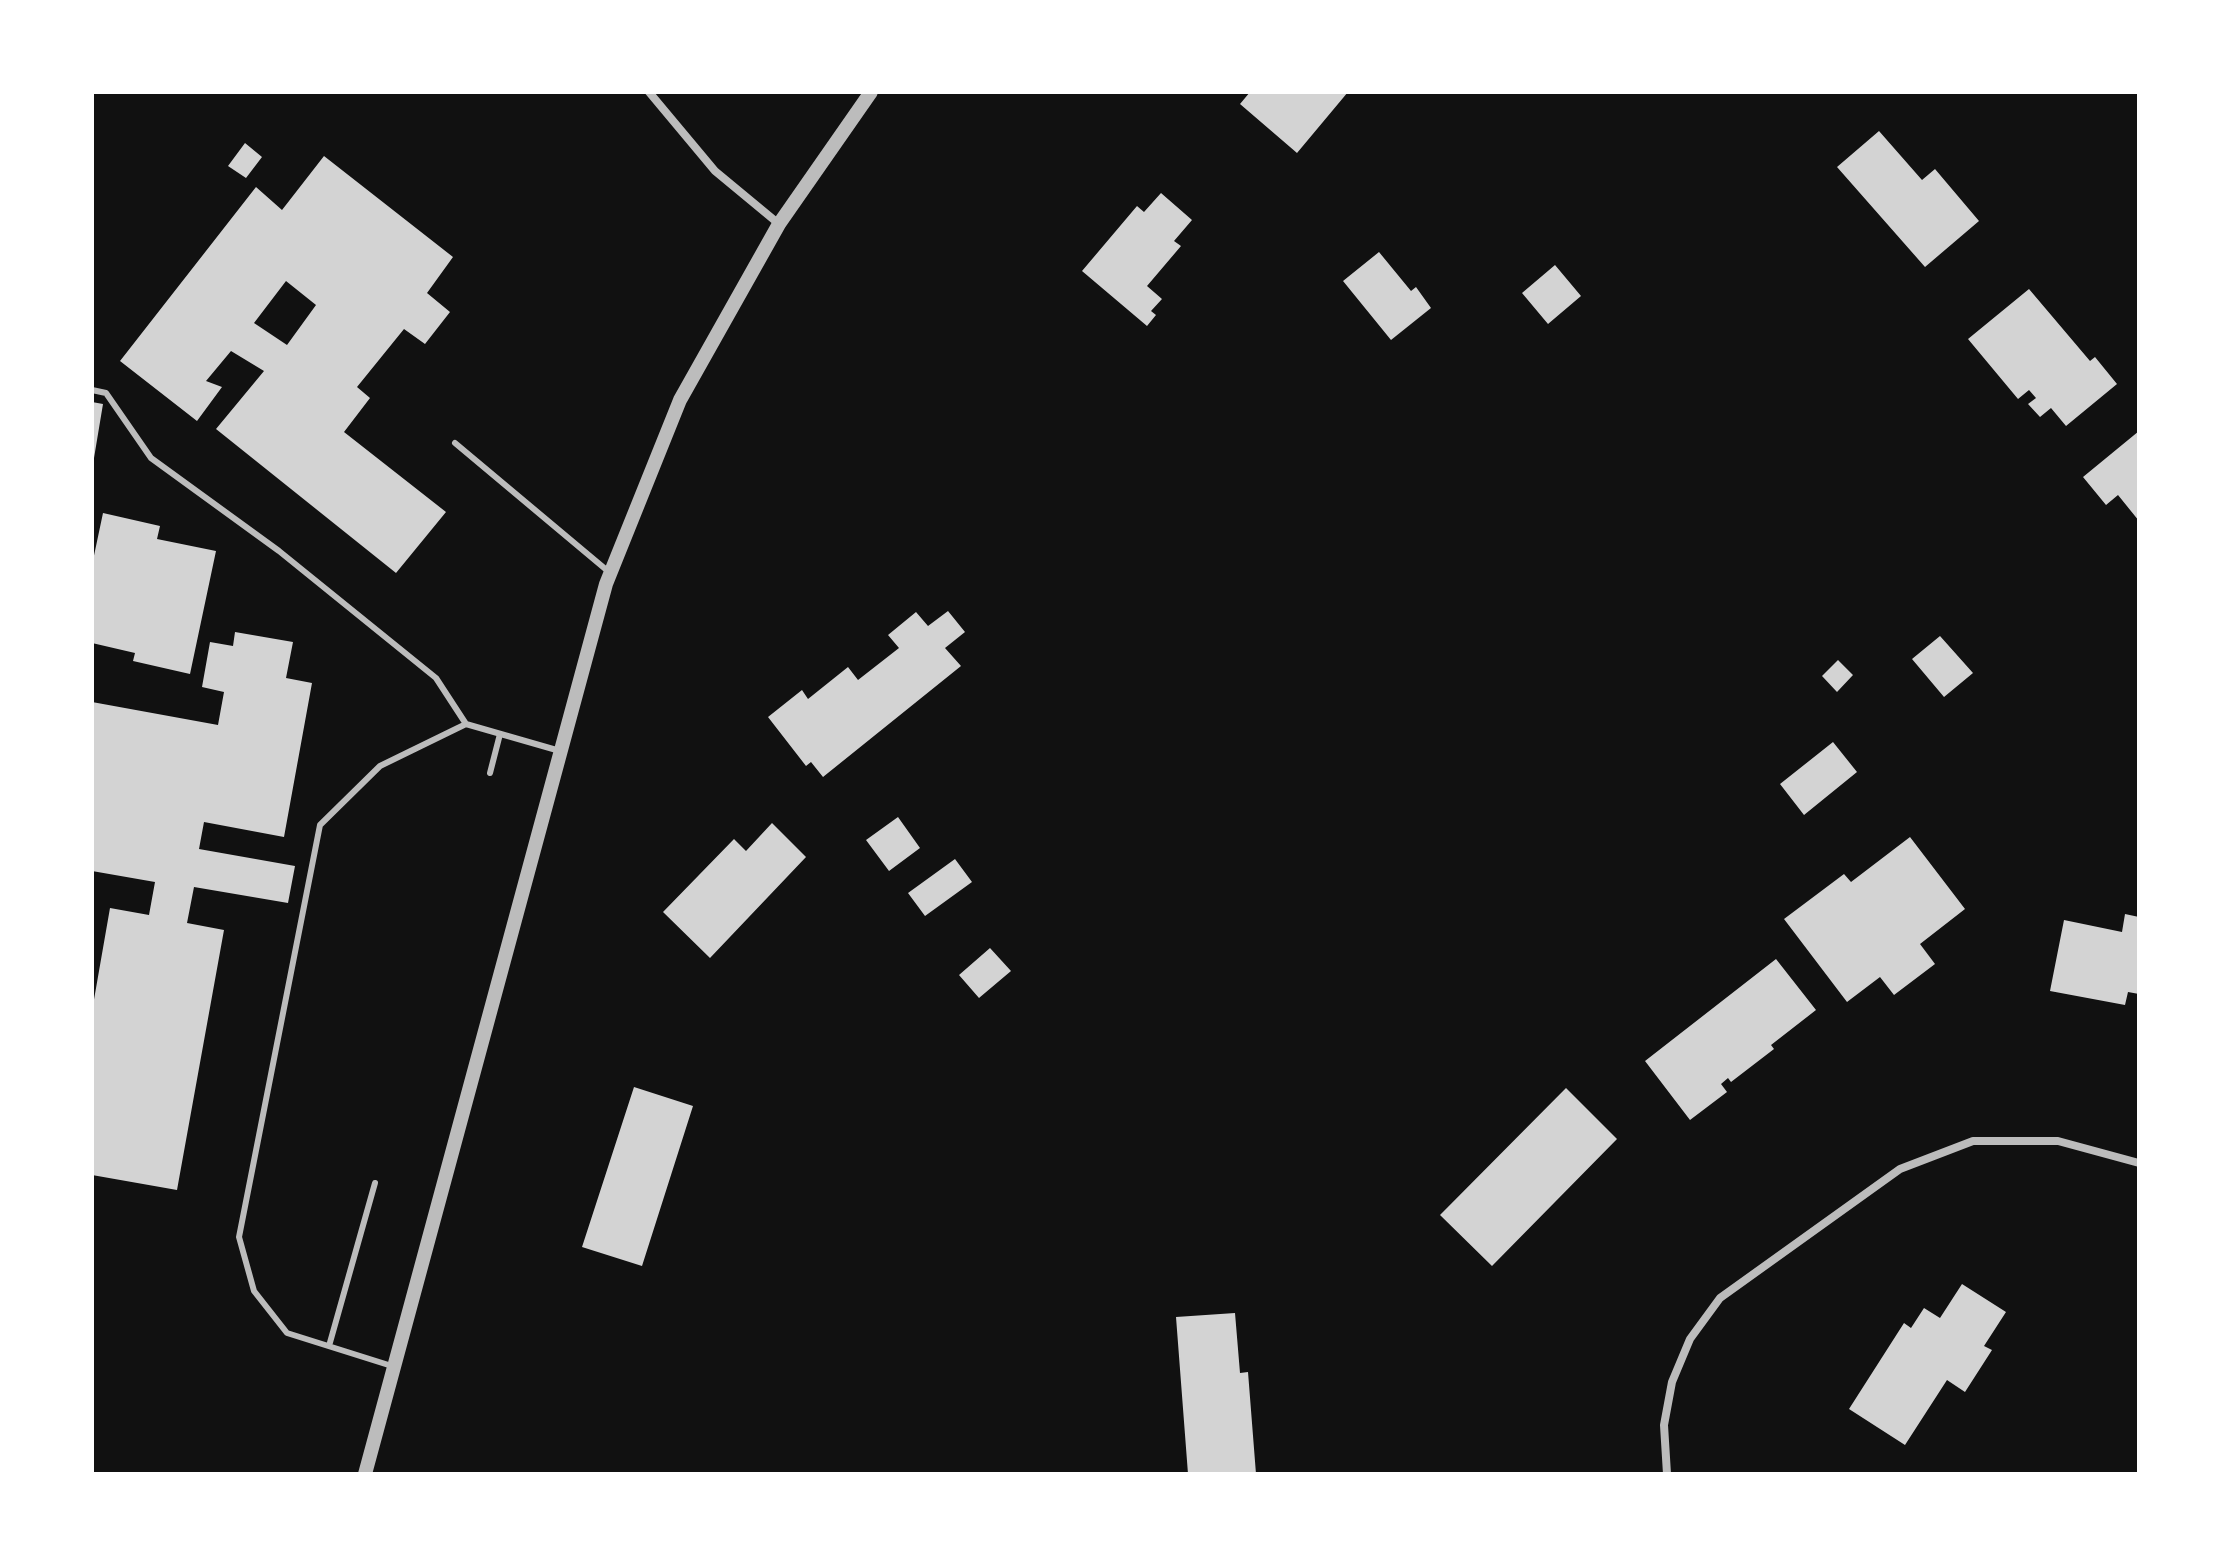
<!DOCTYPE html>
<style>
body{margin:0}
#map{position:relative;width:2231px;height:1566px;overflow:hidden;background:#111;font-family:Mulish,sans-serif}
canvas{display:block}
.frame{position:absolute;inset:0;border:94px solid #fff;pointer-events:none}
</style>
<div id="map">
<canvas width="2231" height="1566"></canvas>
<div class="frame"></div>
</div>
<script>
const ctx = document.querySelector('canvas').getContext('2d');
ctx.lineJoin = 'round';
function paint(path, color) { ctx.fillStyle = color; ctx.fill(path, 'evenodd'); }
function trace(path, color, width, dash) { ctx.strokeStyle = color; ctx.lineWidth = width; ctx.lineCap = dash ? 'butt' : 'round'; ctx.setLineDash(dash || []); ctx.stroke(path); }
paint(new Path2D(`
 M 1250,92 L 1348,92 L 1297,153 L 1240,104 Z
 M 1879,131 L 1922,180 L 1935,169 L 1979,221 L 1925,267 L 1837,167 Z
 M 245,143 L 262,157 L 246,178 L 228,166 Z
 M 324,156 L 453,257 L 427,293 L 450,312 L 425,344 L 404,329 L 357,387 L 370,398 L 344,432 L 446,512 L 396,573 L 216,429 L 264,371 L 231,351 L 206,381 L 222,387 L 197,421 L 120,361 L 256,187 L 282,210 ZM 286,281 L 316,305 L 287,345 L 254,323 Z
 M 1161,193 L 1192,220 L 1174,241 L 1181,246 L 1147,286 L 1162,299 L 1151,311 L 1156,315 L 1147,326 L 1082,271 L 1137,206 L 1144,212 Z
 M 1379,252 L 1411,291 L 1416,287 L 1431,308 L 1391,340 L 1343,281 Z
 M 1555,265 L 1581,296 L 1548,324 L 1522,293 Z
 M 2029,289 L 2090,361 L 2095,357 L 2117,384 L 2066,426 L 2051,408 L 2040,417 L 2028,404 L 2036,398 L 2029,390 L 2018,399 L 1968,339 Z
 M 92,402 L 103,404 L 94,458 L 92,458 Z
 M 2139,431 L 2139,521 L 2118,495 L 2106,505 L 2083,477 Z
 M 103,513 L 160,526 L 157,539 L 216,551 L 190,674 L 133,661 L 135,653 L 92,643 L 92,565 Z
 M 948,611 L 965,632 L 945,648 L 961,666 L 823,777 L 811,762 L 806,766 L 768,717 L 802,690 L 808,699 L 848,667 L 858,680 L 899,648 L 888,635 L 916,612 L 928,626 Z
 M 235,632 L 293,642 L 286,678 L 312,683 L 284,837 L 204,822 L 199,849 L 295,866 L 288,903 L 194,887 L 187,923 L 224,930 L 177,1190 L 92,1175 L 92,1011 L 110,908 L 149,915 L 155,882 L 92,871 L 92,702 L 218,725 L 224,692 L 202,687 L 210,642 L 233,646 Z
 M 1940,636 L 1973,673 L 1944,697 L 1912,659 Z
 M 1838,660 L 1853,675 L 1837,692 L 1822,676 Z
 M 1833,742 L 1857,772 L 1804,815 L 1780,784 Z
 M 898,817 L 920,848 L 889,871 L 866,840 Z
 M 772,823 L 806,857 L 710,958 L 663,912 L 734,839 L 746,851 Z
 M 1910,837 L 1965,909 L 1920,944 L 1935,964 L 1894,995 L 1880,977 L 1847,1002 L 1784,919 L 1844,874 L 1851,882 Z
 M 955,859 L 972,882 L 925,916 L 908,893 Z
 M 2125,914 L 2139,917 L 2139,994 L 2128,992 L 2125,1005 L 2050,991 L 2064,920 L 2122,932 Z
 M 990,948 L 1011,971 L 979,998 L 959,975 Z
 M 1776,959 L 1816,1010 L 1771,1045 L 1774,1049 L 1731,1082 L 1728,1078 L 1721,1084 L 1727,1092 L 1690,1120 L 1645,1061 Z
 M 634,1087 L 693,1106 L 642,1266 L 582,1247 Z
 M 1566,1088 L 1617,1139 L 1492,1266 L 1440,1215 Z
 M 1962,1284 L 2006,1312 L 1984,1346 L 1992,1350 L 1965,1392 L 1947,1380 L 1905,1445 L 1849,1409 L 1904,1323 L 1911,1328 L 1924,1308 L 1940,1318 Z
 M 1235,1313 L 1240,1373 L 1248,1372 L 1256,1474 L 1188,1474 L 1176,1317 Z`), '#d3d3d3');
trace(new Path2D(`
 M 92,390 L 106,393 L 151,458 L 279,551 L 436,678 L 466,724
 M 455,443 L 609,572
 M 490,773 L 500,734
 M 329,1346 L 375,1183
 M 395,1367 L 287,1333 L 254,1291 L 239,1237 L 320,825 L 380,766 L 466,724 L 560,751`), '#bcbcbc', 6);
trace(new Path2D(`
 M 649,92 L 715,171 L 779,224
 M 1667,1474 L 1664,1425 L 1672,1382 L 1690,1339 L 1720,1298 L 1900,1169 L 1973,1141 L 2058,1141 L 2139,1163`), '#bcbcbc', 8);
trace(new Path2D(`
 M 365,1474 L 606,584 L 680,400 L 779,224 L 871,92`), '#bcbcbc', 14);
</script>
